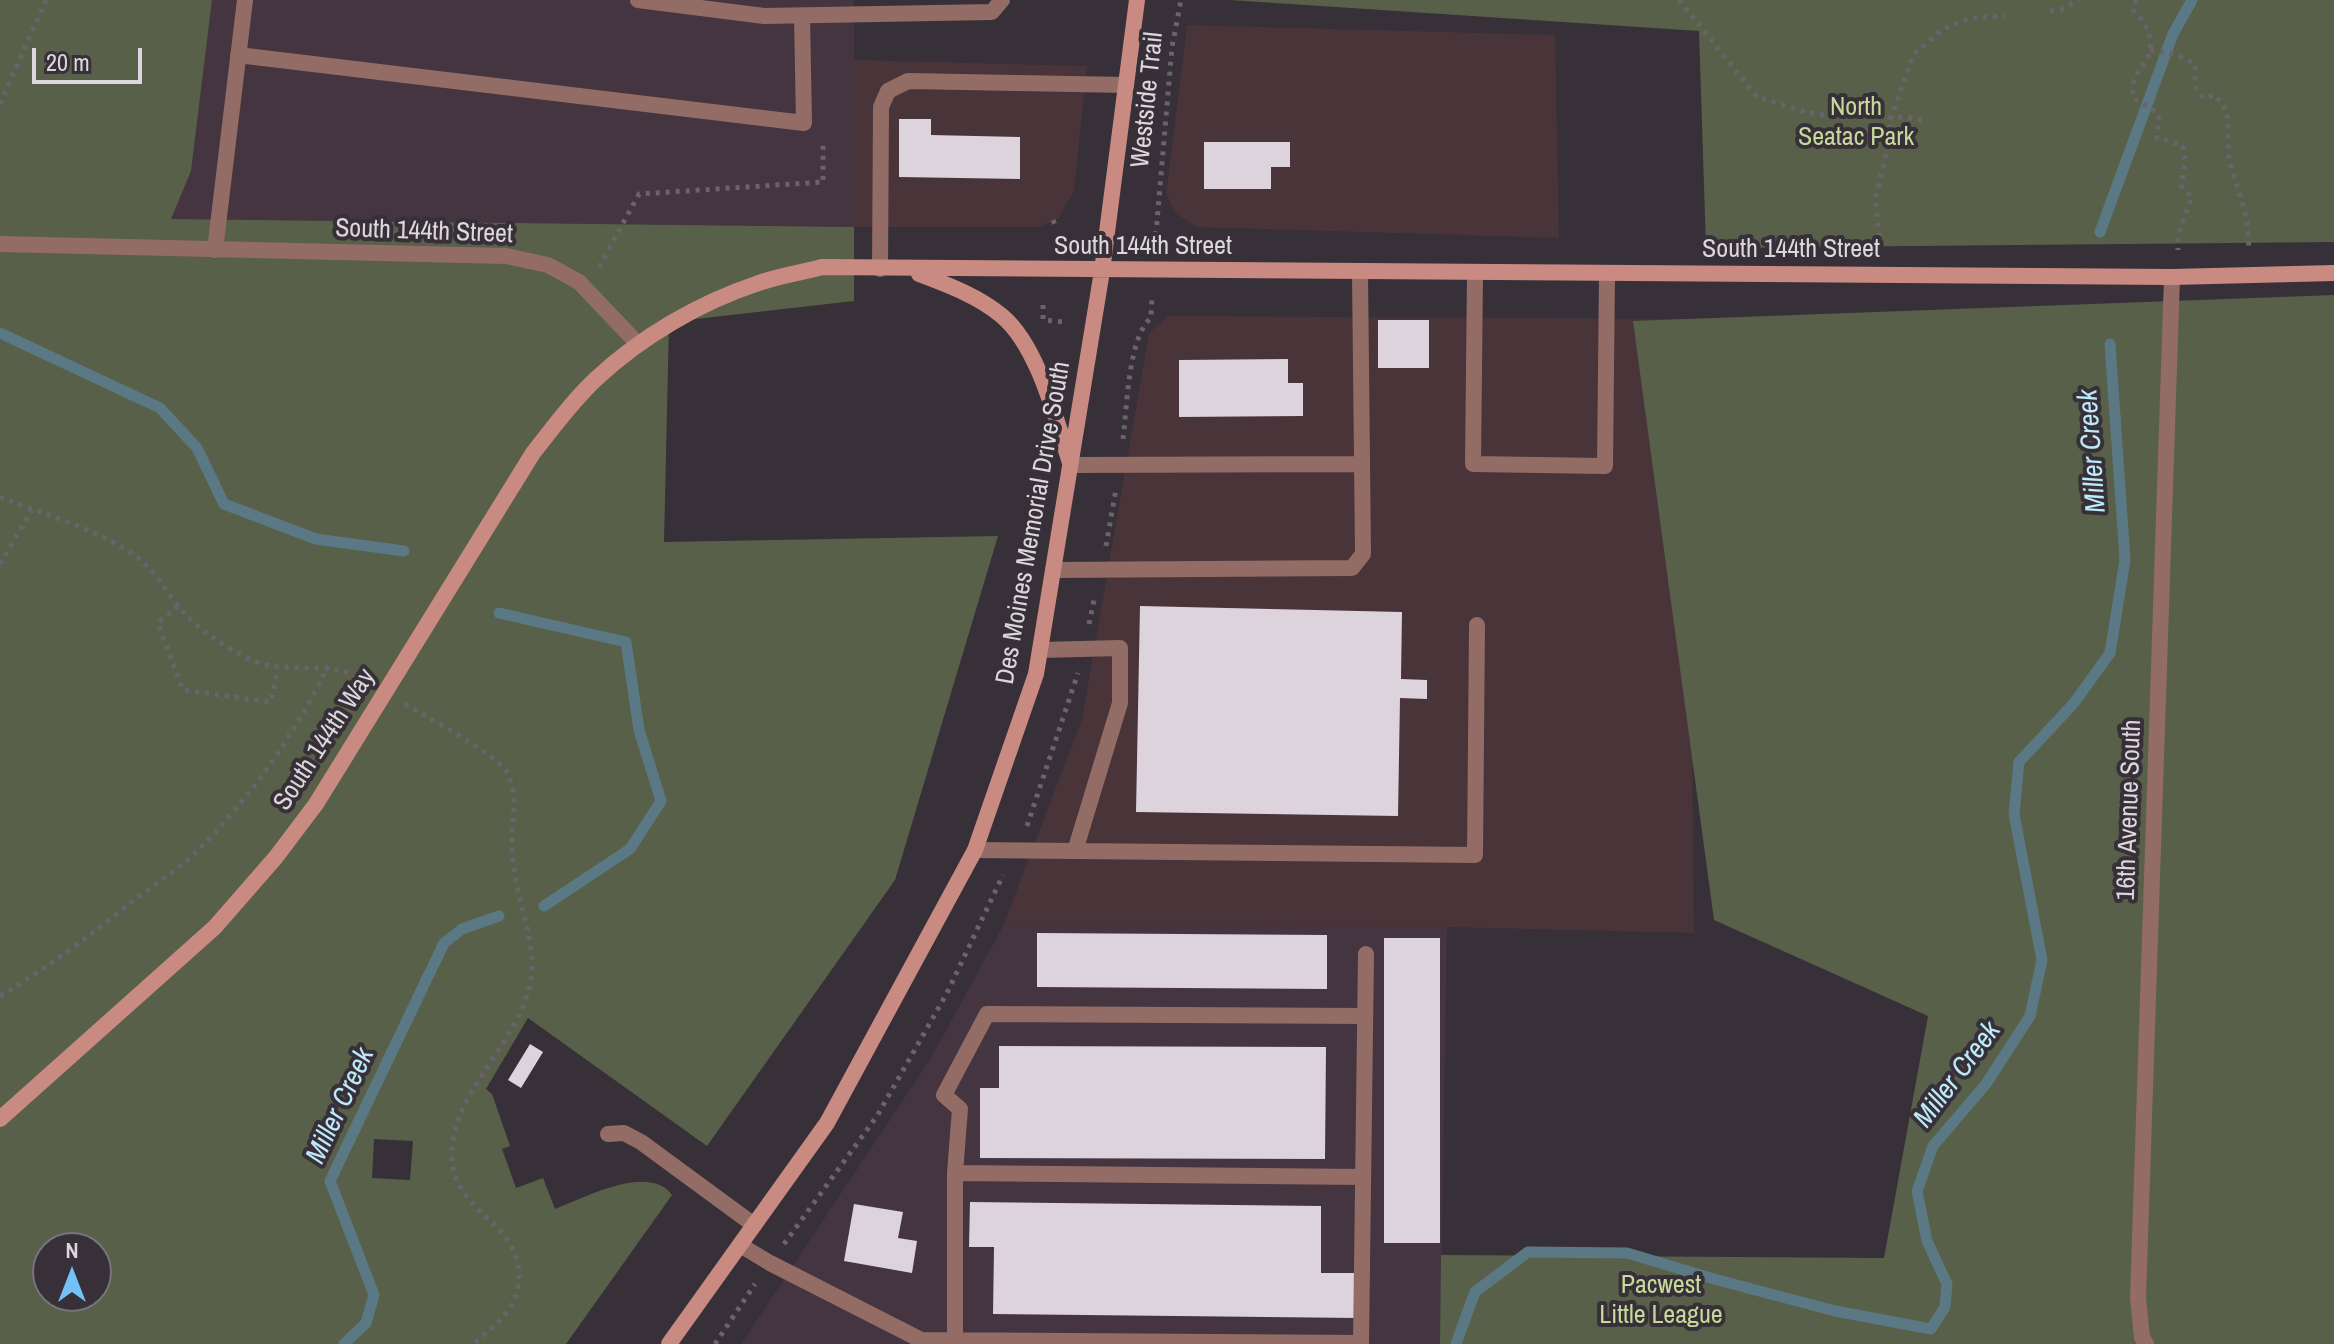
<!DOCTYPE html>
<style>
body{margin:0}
#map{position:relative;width:2334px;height:1344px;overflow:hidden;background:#373038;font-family:"Archivo Narrow",sans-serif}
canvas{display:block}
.north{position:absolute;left:32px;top:1232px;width:80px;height:80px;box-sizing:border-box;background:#373038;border:2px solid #79737a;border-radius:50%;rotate:0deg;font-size:22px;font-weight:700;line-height:32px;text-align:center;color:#dcd7dc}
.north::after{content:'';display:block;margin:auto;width:28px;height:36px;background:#73c1f6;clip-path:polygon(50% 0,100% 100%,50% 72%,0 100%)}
.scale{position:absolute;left:32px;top:48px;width:110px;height:36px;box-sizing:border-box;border:4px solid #dcd7dc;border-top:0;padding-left:10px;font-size:24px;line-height:28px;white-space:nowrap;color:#dcd7dc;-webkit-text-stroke:6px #373038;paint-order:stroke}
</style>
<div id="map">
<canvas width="2334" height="1344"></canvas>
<div class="north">N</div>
<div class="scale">20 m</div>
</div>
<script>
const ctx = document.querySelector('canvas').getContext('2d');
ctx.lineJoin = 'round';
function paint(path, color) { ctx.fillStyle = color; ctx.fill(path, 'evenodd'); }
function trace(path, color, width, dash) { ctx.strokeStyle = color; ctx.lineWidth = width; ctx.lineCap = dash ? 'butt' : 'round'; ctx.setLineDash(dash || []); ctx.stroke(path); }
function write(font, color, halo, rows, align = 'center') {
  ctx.font = font + ' "Archivo Narrow",sans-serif'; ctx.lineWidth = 8; ctx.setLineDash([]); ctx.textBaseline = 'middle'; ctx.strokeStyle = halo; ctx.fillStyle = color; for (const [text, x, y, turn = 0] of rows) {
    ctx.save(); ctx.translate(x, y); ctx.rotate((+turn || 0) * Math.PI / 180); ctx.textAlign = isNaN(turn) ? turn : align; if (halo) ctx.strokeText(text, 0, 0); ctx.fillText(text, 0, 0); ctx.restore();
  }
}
paint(new Path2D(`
 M 1187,25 L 1555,35 L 1559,238 L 1197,227 L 1175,213 L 1166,194 Z
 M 854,60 L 1087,66 L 1074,191 L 1059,218 L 1040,227 L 854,227 Z
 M 1168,316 L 1688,319 L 1694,933 L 1447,927 L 1003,926 L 1082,719 L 1149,333 Z`), '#483439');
paint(new Path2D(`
 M 212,0 L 854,0 L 854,227 L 170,219 L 191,171 Z
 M 1003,926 L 1447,927 L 1440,1344 L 741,1344 L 931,1058 Z`), '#443541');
paint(new Path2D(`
 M 0,0 L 212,0 L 191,171 L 171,219 L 854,227 L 854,301 L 669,322 L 664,542 L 998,536 L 895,880 L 707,1146 L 528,1018 L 486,1089 L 492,1094 L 510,1146 L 502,1149 L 516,1188 L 543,1178 L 555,1209 C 584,1198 649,1163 672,1195 L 566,1344 L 0,1344 ZM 374,1139 L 413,1141 L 410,1180 L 372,1178 ZM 48,1248 L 96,1248 L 96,1296 L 48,1296 Z
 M 1230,0 L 2334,0 L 2334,242 L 1706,248 L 1699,31 Z
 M 2334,295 L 2334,1344 L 1440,1344 L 1441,1255 L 1884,1258 L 1928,1016 L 1714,920 L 1633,321 Z`), '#586049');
trace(new Path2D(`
 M 2100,232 L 2173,34 L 2192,0
 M 0,333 L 160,408 L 197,448 L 224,504 L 316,539 L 404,551
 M 499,613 L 626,642 L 639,730 L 661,801 L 630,849 L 544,906
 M 344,1344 L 366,1323 L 374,1295 L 330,1181 L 444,943 L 462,929 L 499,916
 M 1456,1344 L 1475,1292 L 1528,1252 L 1627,1253 L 1714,1279 L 1835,1311 L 1931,1329 L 1945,1307 L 1947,1284 L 1927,1241 L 1917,1191 L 1933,1146 L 1986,1084 L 2030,1016 L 2042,960 L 2014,814 L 2019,762 L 2074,703 L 2110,653 L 2125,560 L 2110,344`), '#5a7984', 11);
paint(new Path2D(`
 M 899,119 L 931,119 L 931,135 L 1020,137 L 1020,179 L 899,177 Z
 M 1204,142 L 1290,142 L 1290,167 L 1271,167 L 1271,189 L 1204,189 Z
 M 1378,320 L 1429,320 L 1429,368 L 1378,368 Z
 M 1288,359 L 1288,383 L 1303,383 L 1303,416 L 1179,417 L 1179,360 Z
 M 1140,606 L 1402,612 L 1401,679 L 1427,680 L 1427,699 L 1400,698 L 1398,816 L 1136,812 Z
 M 1037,933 L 1327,935 L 1327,989 L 1037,987 Z
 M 1384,938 L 1440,938 L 1440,1243 L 1384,1243 Z
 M 530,1044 L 543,1052 L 521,1088 L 508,1080 Z
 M 999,1046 L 1326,1047 L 1325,1159 L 980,1158 L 980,1088 L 999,1088 Z
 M 970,1202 L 1321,1206 L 1321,1273 L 1358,1273 L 1358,1318 L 993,1314 L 994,1247 L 969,1247 Z
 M 854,1204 L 903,1212 L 898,1238 L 917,1241 L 912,1273 L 844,1261 Z`), '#dcd3dd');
trace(new Path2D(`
 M 1679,0 L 1757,97 L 1805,112 L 1838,117 L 1858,117 L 1881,112 L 1891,118 L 1885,161 L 1875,199 L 1881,252
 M 2136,0 L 2133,10 C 2143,18 2153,36 2150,50 C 2147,69 2130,69 2133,98 L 2159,114 L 2157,138 L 2183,145 L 2185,162 L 2181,186 L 2192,197 L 2178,235 L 2178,250
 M 2050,11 L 2062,9 L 2079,0
 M 2150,50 L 2175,54 L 2195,64 L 2195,86 L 2203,98 L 2215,95 L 2227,111 L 2229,160 L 2247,218 L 2249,251
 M 0,104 L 46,0
 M 1922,120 L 1907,117 L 1891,118 L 1913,55 L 1943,29 L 1971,18 L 2005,16
 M 1053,220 L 1056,227
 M 1155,245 L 1172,47 L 1181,0
 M 599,267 L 639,194 L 823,182 L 823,143
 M 1043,305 L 1043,320 L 1064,322
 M 1123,439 C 1127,409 1128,337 1151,318 L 1152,295
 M 0,497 C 43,514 117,535 148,567 C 159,578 167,593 178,606 C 196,628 219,643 245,657 C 284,678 325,657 362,679
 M 1106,546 L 1116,489
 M 0,564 L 32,510
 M 178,606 L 158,623 L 183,690 L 271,702 L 278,668
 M 1089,624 L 1095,595
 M 405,704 C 425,715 497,756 506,771 C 518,793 513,813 512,836 C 510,880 529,919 532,962 C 533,978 528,994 522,1009 C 501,1057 452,1100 452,1155 C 451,1210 515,1220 519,1271 C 521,1307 498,1323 473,1344
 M 1027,826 L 1078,673
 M 0,996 C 44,970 85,940 125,907 C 147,890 172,874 193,855 C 248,801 295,735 328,666
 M 784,1244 L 877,1116 L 947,993 L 1003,875
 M 715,1344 L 755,1284`), '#6a636b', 5, [4, 6]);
trace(new Path2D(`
 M 638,0 L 764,16 L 992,12 L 1002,0
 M 238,55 L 804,123 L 802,16
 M 215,250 L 245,0
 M 880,269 L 881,107 L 888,91 L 908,81 L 1126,85
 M 1475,273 L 1473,464 L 1605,466 L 1607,274
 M 1071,465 L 1361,464
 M 1053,570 L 1352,568 L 1363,554 L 1360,273
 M 1040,650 L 1120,648 L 1120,703 L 1075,851
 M 975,850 L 1475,855 L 1477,625
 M 608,1134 L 624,1133 L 641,1142 L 754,1225
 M 955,1173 L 955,1344
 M 1363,1177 L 955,1173 L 960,1109 L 944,1095 L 987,1014 L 1365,1016
 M 740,1245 L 770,1263 L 921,1340 L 1361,1343 L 1366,954`), '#936c65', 16);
trace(new Path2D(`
 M 0,244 L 506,256 L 548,265 L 579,282 L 638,344
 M 2146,1344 L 2142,1337 L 2138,1298 L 2172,277`), '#936c65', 16);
trace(new Path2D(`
 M 919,274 C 948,285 978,296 1002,316 C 1038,346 1056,420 1070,463
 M 0,1119 L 215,927 L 276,857 L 316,804 L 533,453 C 553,428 573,400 597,378 C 641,337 699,303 756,284 C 777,276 800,273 822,267 L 2172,277 L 2334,273
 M 669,1344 L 827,1123 L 975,850 L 1036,674 L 1102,271 L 1137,0`), '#c98b81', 16);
write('26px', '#dcd7dc', '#373038', [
 ["Westside Trail",1148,100,-84],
 ["South 144th Street",424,232,2],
 ["South 144th Street",1143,247],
 ["South 144th Street",1791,250],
 ["Des Moines Memorial Drive South",1034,523,-80],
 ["South 144th Way",325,740,-57],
 ["16th Avenue South",2130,810,-88]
]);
write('26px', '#c6d99b', '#373038', [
 ["North",1856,108],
 ["Seatac Park",1856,138],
 ["Pacwest",1661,1286],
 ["Little League",1661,1316]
]);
write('italic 28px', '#bdeaf9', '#373038', [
 ["Miller Creek",2093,451,-94],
 ["Miller Creek",1958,1075,-53],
 ["Miller Creek",341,1106,-65]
]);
</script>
